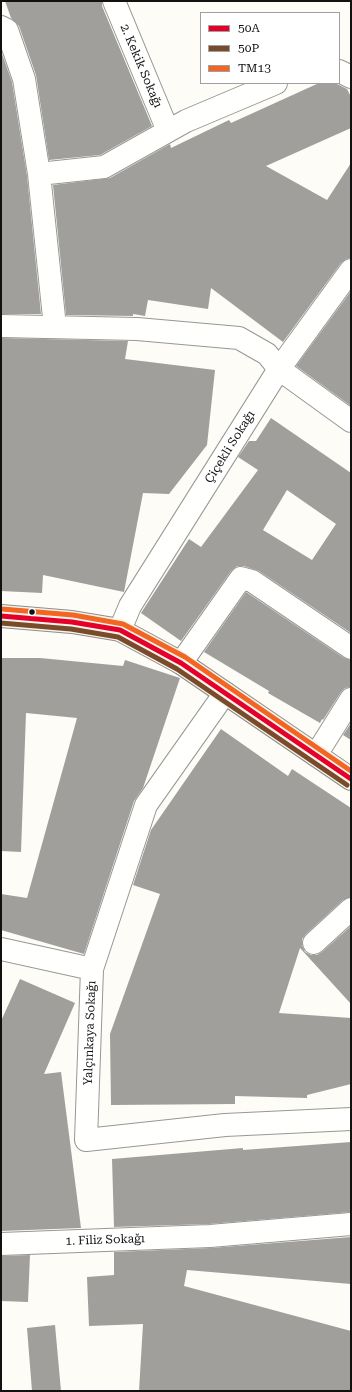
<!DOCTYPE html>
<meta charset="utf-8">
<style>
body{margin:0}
#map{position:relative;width:352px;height:1392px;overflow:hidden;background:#fdfcf7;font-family:"Roboto Serif",serif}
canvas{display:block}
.frame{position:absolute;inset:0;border:2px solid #111;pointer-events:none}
.legend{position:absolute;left:200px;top:12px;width:140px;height:72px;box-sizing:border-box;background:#fff;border:1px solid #a0a0a0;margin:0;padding:5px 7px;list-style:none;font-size:12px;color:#111}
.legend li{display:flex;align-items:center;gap:8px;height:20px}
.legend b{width:20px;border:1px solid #a0a0a0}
</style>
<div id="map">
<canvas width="352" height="1392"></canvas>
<div class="frame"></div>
<ul class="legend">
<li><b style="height:5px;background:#e4002b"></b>50A</li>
<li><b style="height:5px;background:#7a4b2a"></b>50P</li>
<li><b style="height:5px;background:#f26522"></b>TM13</li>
</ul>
</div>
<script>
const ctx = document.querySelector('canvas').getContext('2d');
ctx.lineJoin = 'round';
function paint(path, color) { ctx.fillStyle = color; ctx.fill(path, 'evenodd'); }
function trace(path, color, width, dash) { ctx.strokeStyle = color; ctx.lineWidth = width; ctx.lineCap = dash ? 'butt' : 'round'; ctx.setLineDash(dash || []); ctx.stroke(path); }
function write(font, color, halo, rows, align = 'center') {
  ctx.font = font + ' "Roboto Serif",serif'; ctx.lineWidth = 4; ctx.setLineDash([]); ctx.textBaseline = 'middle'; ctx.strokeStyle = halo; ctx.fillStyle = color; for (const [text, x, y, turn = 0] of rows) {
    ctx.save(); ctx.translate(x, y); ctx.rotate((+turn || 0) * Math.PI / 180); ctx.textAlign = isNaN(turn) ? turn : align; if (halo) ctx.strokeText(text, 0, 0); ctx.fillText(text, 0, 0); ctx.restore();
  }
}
paint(new Path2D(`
 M 5,1 L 102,1 L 102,6 L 152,126 L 100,155 L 49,160 L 36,75 L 19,26 L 11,18 Z
 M 1,51 L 12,82 L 27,176 L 41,314 L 1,314 Z
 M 319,83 L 335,83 L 347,89 L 351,97 L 351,128 L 266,166 L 327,200 L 351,163 L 351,258 L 346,259 L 341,263 L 283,342 L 211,288 L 208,309 L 148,300 L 145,316 L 133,314 L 133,316 L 66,315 L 53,185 L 110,178 L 170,144 L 171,148 L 229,120 L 231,123 Z
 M 351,291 L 351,406 L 296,366 Z
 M 1,338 L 128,341 L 125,359 L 215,370 L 207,445 L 169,494 L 143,493 L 124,592 L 43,575 L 42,593 L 1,591 Z
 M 271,418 L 351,473 L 351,633 L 259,571 L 244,566 L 237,566 L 231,571 L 181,641 L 141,613 L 189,539 L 201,547 L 258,470 L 238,457 L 249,441 L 256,441 ZM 287,490 L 336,524 L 312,560 L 263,530 Z
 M 246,592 L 344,658 L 351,660 L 351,687 L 345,688 L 341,692 L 323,720 L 322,719 L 320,723 L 268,693 L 269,691 L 204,652 Z
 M 1,658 L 40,658 L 123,666 L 125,660 L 180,678 L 143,788 L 134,801 L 84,954 L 1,930 L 1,894 L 27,898 L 77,718 L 26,713 L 21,852 L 1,851 Z
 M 351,723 L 351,740 L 343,735 Z
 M 221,729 L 288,776 L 292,769 L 351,808 L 351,897 L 343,900 L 306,934 L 302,939 L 302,945 L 305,952 L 311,955 L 317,955 L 322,952 L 351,926 L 351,1004 L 300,948 L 279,1013 L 351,1018 L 351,1084 L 307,1095 L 307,1098 L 235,1096 L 235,1104 L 111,1105 L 110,1034 L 160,894 L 133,885 L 151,830 Z
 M 20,979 L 75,1003 L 44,1074 L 61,1072 L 81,1228 L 1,1231 L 1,1021 Z
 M 351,1142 L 351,1212 L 209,1224 L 114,1227 L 112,1159 L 243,1148 L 243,1150 Z
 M 351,1237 L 351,1284 L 187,1270 L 184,1286 L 351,1331 L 351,1391 L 139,1391 L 143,1324 L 89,1326 L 87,1277 L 114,1275 L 114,1252 L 211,1248 Z
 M 30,1255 L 28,1302 L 1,1301 L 1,1256 Z
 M 55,1325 L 61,1391 L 32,1391 L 27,1328 Z`), '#a19f9c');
const minor = new Path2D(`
 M 114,1 L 168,131
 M 1,27 L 7,30 L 24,79 L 39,174 L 55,327
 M 339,71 L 351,77
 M 39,174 L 104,167 L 186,121 L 276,83
 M 1,326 L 137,329 L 239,338 L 267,354 L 279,369 L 351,421
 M 120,630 L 130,606 L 279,369 L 351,270
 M 181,663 L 241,578 L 252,581 L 351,648
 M 225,693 L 146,805 L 92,969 L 86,1140 L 225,1125 L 351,1119
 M 316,755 L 351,699
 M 314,943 L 351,909
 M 1,949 L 92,969
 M 1,1244 L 210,1236 L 351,1224`);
const secondary = new Path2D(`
 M 1,616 L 72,622 L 120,630 L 181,663 L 351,779`);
trace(minor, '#979795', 24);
trace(secondary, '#8e8d8b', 24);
trace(minor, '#fffffe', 22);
trace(secondary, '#f6f4eb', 22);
trace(new Path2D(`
 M 1,616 L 72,622 L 120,630 L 181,663 L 351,779`), '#e4002b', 5);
trace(new Path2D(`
 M 1,623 L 71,629 L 118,637 L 177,669 L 347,785`), '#7a4b2a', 5);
trace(new Path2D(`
 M 2,609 L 73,615 L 123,624 L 185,657 L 351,771`), '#f26522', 5);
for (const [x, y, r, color] of [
 [32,612,3.5,"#111"]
]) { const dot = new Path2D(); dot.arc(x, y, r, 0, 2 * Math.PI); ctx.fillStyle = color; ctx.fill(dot); trace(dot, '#fff', 1.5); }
write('12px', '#111', '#fff', [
 ["2. Kekik Sokağı",141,66,67],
 ["Çiçekli Sokağı",230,447,-58],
 ["Yalçınkaya Sokağı",90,1033,-88],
 ["1. Filiz Sokağı",105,1240,-2]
]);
</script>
